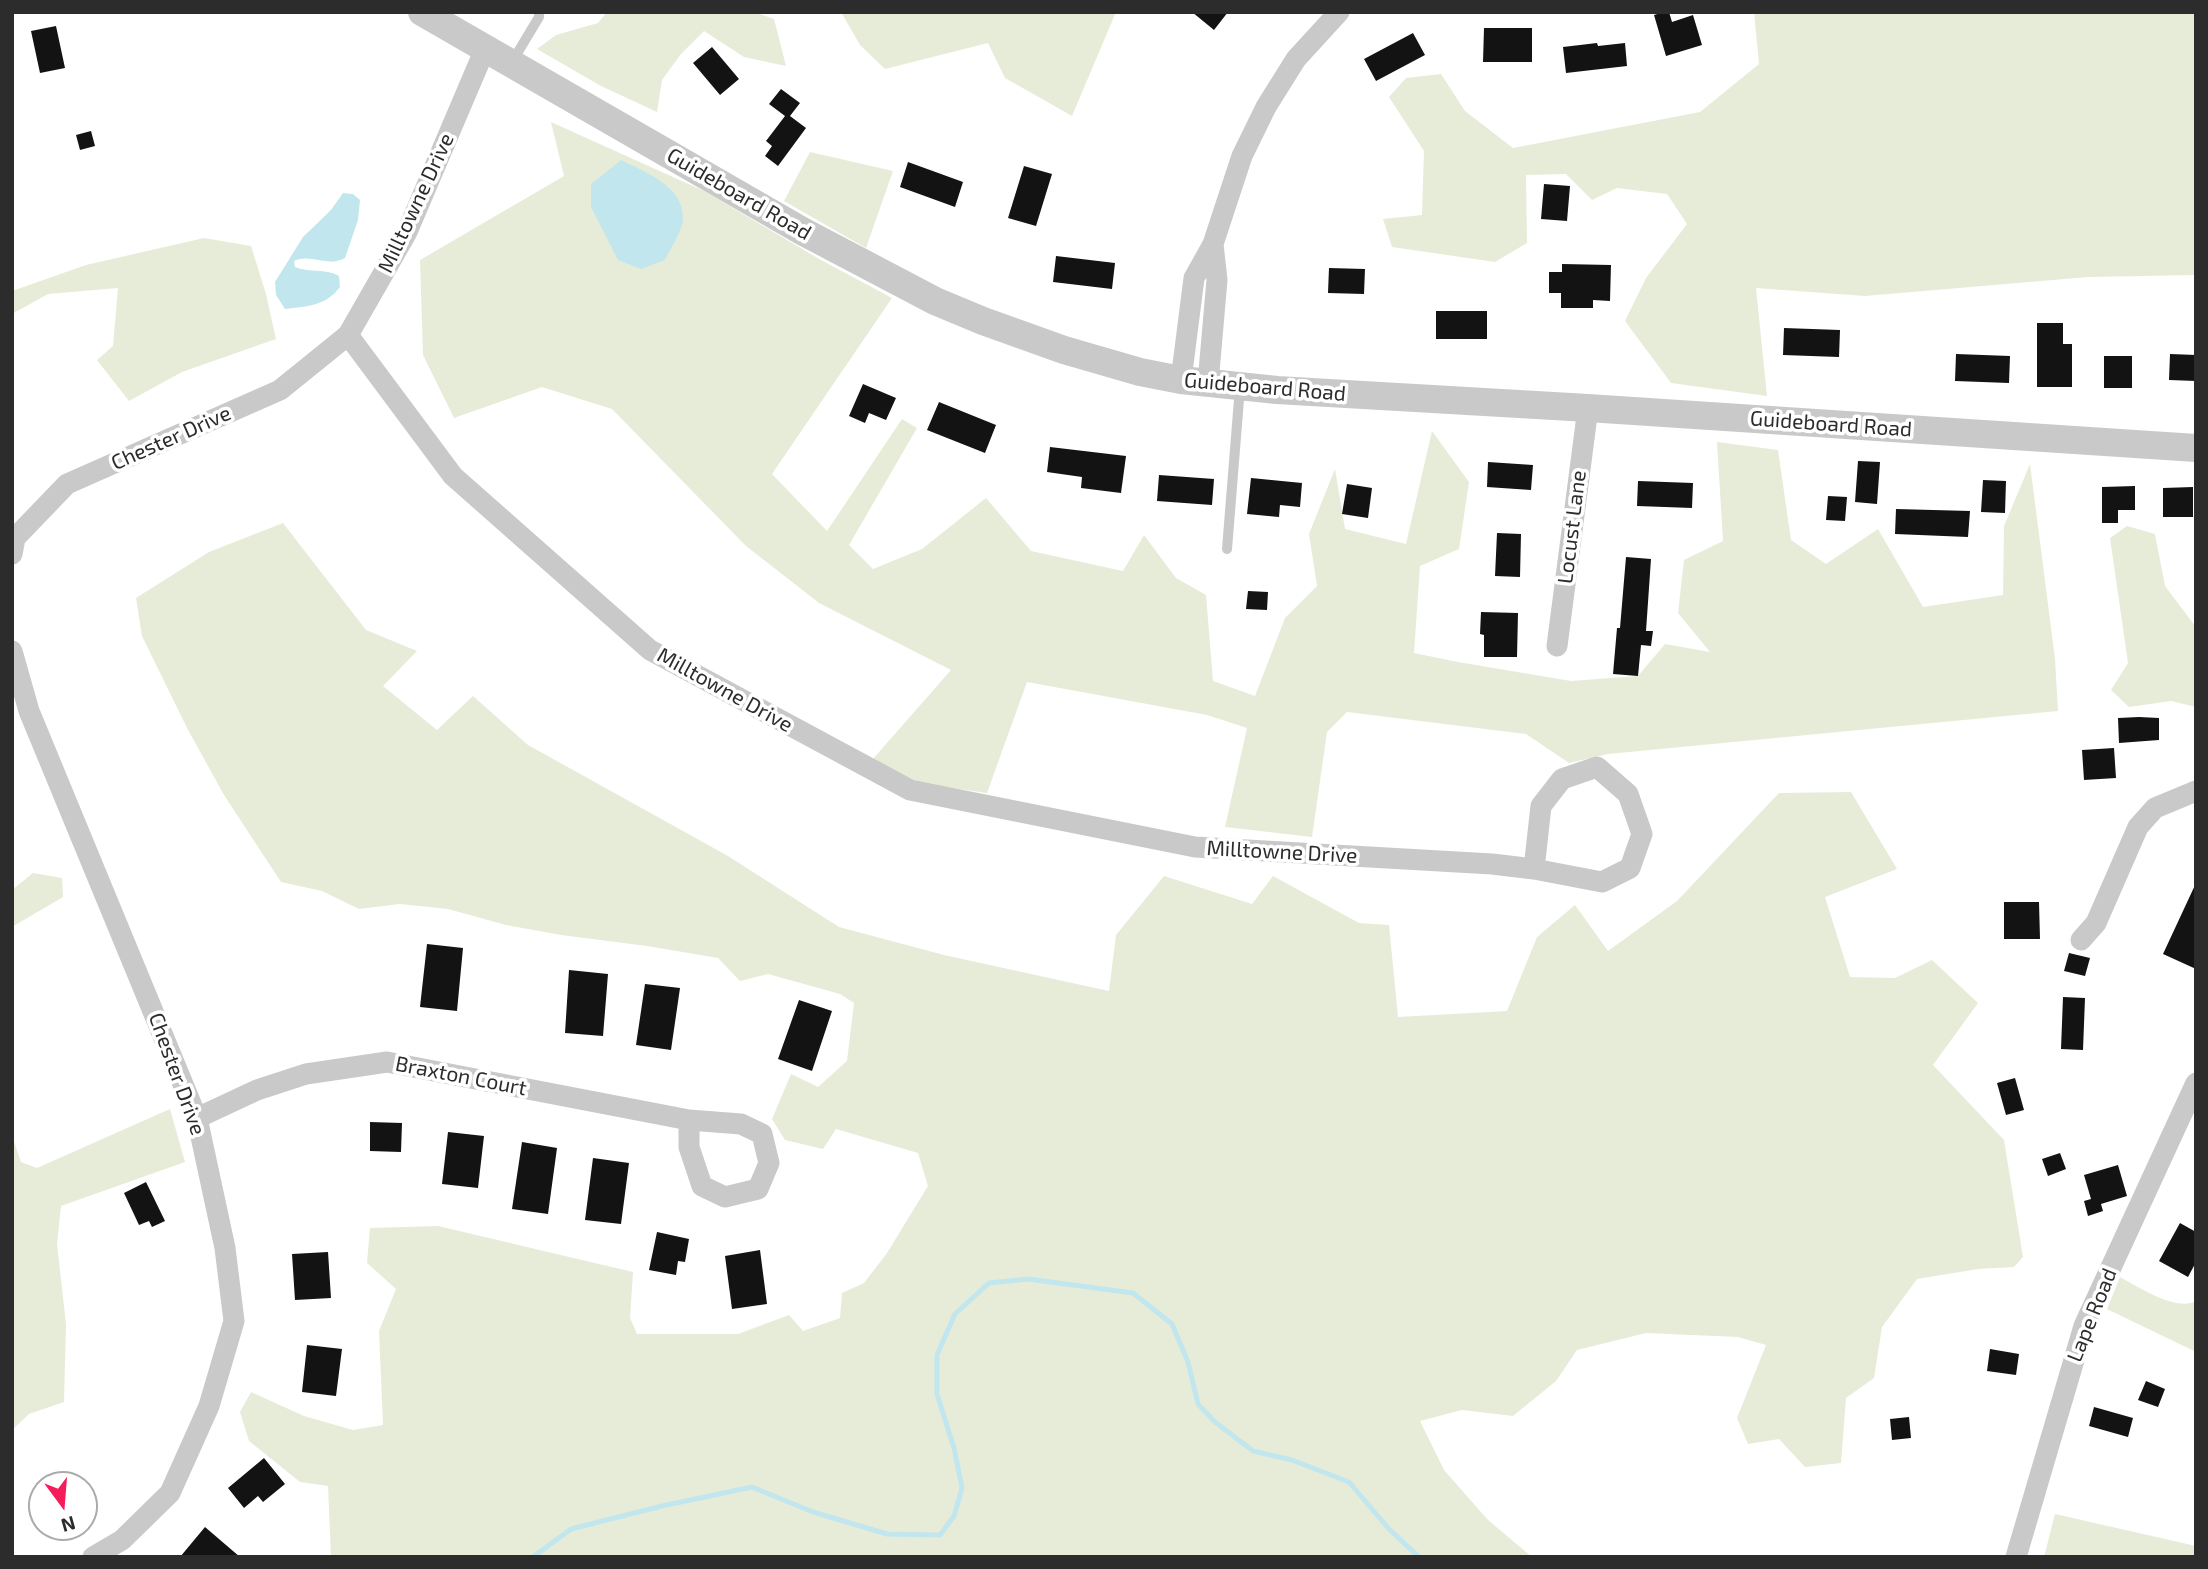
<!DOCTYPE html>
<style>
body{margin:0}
#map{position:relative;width:2208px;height:1569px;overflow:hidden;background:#fff;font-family:"Exo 2",sans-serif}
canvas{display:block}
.frame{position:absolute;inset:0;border:14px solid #2c2c2c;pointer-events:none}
.north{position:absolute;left:28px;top:1471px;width:70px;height:70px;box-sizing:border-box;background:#fff;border:2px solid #ababab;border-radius:50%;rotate:164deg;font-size:19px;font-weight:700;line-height:28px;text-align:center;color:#2c2c2c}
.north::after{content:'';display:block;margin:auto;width:24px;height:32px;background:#f51c5b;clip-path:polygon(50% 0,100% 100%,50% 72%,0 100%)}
</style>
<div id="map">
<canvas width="2208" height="1569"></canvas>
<div class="frame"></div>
<div class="north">N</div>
</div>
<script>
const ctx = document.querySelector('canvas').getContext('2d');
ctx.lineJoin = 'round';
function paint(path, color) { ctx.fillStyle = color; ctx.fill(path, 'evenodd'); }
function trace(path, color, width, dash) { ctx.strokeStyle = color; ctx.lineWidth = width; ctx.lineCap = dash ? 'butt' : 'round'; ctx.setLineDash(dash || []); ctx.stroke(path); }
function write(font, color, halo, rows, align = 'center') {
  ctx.font = font + ' "Exo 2",sans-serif'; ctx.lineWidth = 7; ctx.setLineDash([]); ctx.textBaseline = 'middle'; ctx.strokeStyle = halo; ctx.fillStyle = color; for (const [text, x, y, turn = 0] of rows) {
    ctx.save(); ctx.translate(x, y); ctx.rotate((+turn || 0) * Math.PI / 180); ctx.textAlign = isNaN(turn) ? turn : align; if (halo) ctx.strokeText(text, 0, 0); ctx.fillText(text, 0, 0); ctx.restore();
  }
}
paint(new Path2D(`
 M 607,12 L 754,12 L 774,19 L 786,66 L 744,57 L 704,31 L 681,54 L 662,80 L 657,112 L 601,86 L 537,49 L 556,35 L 598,23 Z
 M 841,12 L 1116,12 L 1072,116 L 1005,78 L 988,43 L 885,69 L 860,45 Z
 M 1754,12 L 2196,12 L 2196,275 L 2088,277 L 1865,296 L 1756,288 L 1767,396 L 1671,383 L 1625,321 L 1646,278 L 1687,224 L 1667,194 L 1617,188 L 1592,200 L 1566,174 L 1526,175 L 1527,243 L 1495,262 L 1392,247 L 1383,219 L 1422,215 L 1424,151 L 1389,97 L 1406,78 L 1441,74 L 1465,111 L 1513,148 L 1700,112 L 1759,64 Z
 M 551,122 L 704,191 L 821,260 L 892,298 L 772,474 L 827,531 L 902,419 L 917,428 L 849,545 L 873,569 L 922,549 L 986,498 L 1031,551 L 1123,571 L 1144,535 L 1176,578 L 1206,595 L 1213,681 L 1255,696 L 1285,618 L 1317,586 L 1309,534 L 1335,469 L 1345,529 L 1406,544 L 1432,431 L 1469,482 L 1459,549 L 1420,566 L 1414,653 L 1458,662 L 1571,681 L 1638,676 L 1665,644 L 1710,652 L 1678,613 L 1684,560 L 1723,541 L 1717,442 L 1778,450 L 1791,540 L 1826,564 L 1878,529 L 1923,607 L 2003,595 L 2004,526 L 2030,464 L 2055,659 L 2058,711 L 1608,754 L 1569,763 L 1526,734 L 1347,712 L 1327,732 L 1312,837 L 1225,827 L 1247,728 L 1207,715 L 1027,682 L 987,793 L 918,783 L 872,760 L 951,670 L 819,603 L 746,546 L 612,409 L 542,387 L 454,418 L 423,355 L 420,260 L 564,176 Z
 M 810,152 L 893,171 L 866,248 L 784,201 Z
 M 204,238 L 251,246 L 266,294 L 276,339 L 182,372 L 129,401 L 97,360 L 113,346 L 118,288 L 48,294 L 12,314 L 12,291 L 86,265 Z
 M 283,523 L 366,630 L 417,651 L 383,686 L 437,730 L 473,696 L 528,745 L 728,856 L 839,927 L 944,955 L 1109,991 L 1116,935 L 1164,876 L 1252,904 L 1273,876 L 1359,923 L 1389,925 L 1398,1017 L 1507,1011 L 1537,937 L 1575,905 L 1608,951 L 1677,901 L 1779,793 L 1851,792 L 1897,869 L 1825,897 L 1850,977 L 1895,978 L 1932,960 L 1978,1003 L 1933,1065 L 2004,1140 L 2023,1257 L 2014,1267 L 1978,1269 L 1917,1279 L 1882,1327 L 1874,1378 L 1846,1398 L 1841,1463 L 1805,1467 L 1779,1439 L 1748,1444 L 1737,1418 L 1766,1345 L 1738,1337 L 1646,1333 L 1577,1350 L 1556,1381 L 1513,1416 L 1462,1410 L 1420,1421 L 1444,1470 L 1488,1520 L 1532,1557 L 331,1557 L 328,1486 L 300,1482 L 249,1441 L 240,1412 L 251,1392 L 304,1416 L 353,1430 L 383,1425 L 379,1331 L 396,1289 L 367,1263 L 370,1228 L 438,1226 L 633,1272 L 630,1318 L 637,1334 L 738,1334 L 789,1315 L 803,1331 L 840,1318 L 842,1293 L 864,1283 L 887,1253 L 928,1186 L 918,1153 L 836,1129 L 823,1149 L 785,1140 L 772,1119 L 791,1074 L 818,1087 L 847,1061 L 854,1003 L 840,994 L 768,974 L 740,981 L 718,958 L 647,946 L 561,935 L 506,925 L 448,909 L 400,904 L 359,909 L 322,891 L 281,882 L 224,795 L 187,728 L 142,636 L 136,598 L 209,552 Z
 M 2127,526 L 2155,534 L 2165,586 L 2196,627 L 2196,707 L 2171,701 L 2129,707 L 2111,690 L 2128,663 L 2110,538 Z
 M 33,873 L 62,878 L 63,897 L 12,927 L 12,890 Z
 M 170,1109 L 185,1162 L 61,1206 L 57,1244 L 66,1324 L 64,1402 L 29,1414 L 12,1430 L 12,1135 L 21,1162 L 37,1168 Z
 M 2120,1277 C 2138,1287 2177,1312 2196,1301 L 2196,1352 L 2107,1309 Z
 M 2055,1514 L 2196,1546 L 2196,1557 L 2044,1557 Z`), '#e7ecd8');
paint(new Path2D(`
 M 621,160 C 645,172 684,186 683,219 C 683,229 670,250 665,260 L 641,269 L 618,260 L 591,207 L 591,184 Z
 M 343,193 L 353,194 L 360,200 L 358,220 L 345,258 C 326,268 312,253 294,261 L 295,267 C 309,273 325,268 339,276 L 340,287 C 326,306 308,306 285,309 L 276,295 L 275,282 L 303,237 L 331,210 Z`), '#c2e6ee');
trace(new Path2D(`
 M 533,1557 L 571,1529 L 662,1506 L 752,1487 L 813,1512 L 887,1534 L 940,1535 L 954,1516 L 962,1488 L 954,1448 L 937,1394 L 937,1355 L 955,1314 L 989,1283 L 1028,1279 L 1133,1293 L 1172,1324 L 1188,1362 L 1198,1404 L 1215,1422 L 1253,1451 L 1292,1460 L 1349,1482 L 1389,1529 L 1419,1557`), '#c2e6ee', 5);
paint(new Path2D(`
 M 1192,12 L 1228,12 L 1214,30 Z
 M 1664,12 L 1669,12 L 1672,22 L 1693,15 L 1702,45 L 1666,56 L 1654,15 Z
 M 56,26 L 65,68 L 40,73 L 31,31 Z
 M 1484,28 L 1532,28 L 1532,62 L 1483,62 Z
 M 1413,33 L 1425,55 L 1376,81 L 1364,59 Z
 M 1597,43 L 1598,46 L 1625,43 L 1627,66 L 1566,73 L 1563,47 Z
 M 712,47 L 739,79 L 720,95 L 693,63 Z
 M 781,89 L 800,103 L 790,116 L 806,128 L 778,166 L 765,156 L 772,146 L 766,141 L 785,116 L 769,104 Z
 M 91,131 L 95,146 L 80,150 L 76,135 Z
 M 908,162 L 963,182 L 955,207 L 900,187 Z
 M 1024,166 L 1052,174 L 1036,226 L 1008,218 Z
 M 1544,184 L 1570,186 L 1567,221 L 1541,219 Z
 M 1056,256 L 1115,263 L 1112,289 L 1053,282 Z
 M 1562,264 L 1611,265 L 1610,301 L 1593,300 L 1593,308 L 1561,308 L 1561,293 L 1549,293 L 1549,272 L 1562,272 Z
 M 1329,268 L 1365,269 L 1364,294 L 1328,293 Z
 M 1436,311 L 1487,311 L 1487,339 L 1436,339 Z
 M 2037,323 L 2063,323 L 2063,344 L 2072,344 L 2072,387 L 2037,387 Z
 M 1784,328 L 1840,330 L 1839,357 L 1783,355 Z
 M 1956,354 L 2010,356 L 2009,383 L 1955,381 Z
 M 2170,354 L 2196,355 L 2196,381 L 2169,380 Z
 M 2104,356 L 2132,356 L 2132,388 L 2104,388 Z
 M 863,384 L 896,398 L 886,420 L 869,413 L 865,423 L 849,416 Z
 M 939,402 L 996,425 L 985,453 L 927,430 Z
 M 1050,447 L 1126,456 L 1121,493 L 1081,488 L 1082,477 L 1047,472 Z
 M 1858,461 L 1880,462 L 1877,504 L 1855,502 Z
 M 1488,462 L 1533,465 L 1531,490 L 1487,487 Z
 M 1159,475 L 1214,479 L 1212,505 L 1157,501 Z
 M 1251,478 L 1302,483 L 1300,507 L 1280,505 L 1279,517 L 1247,514 Z
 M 1983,480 L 2006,481 L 2005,513 L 1981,512 Z
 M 1638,481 L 1693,483 L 1692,508 L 1637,506 Z
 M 1347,484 L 1372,488 L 1368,518 L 1342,514 Z
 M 2135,486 L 2135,510 L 2118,510 L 2118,523 L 2102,523 L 2102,487 Z
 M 2193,487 L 2193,517 L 2163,517 L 2163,488 Z
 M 1828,496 L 1847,497 L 1845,521 L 1826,520 Z
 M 1896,509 L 1970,511 L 1968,537 L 1895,534 Z
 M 1497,533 L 1521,534 L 1520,577 L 1495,576 Z
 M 1626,557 L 1651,559 L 1646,631 L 1653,631 L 1651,646 L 1641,645 L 1638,676 L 1613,674 L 1617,628 L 1620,628 Z
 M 1248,591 L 1268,592 L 1267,610 L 1246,609 Z
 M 1481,612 L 1518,613 L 1517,657 L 1484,657 L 1484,635 L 1480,634 Z
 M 2139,717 L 2159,718 L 2159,740 L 2119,743 L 2118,718 Z
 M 2114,748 L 2116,778 L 2084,780 L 2082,750 Z
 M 2196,883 L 2196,969 L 2163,954 Z
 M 2004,902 L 2039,902 L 2040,939 L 2004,939 Z
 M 427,944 L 463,948 L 457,1011 L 420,1007 Z
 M 2069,953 L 2090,958 L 2085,976 L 2064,971 Z
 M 569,970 L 608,974 L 603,1036 L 565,1033 Z
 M 645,984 L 680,988 L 671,1050 L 636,1045 Z
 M 2063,997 L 2085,998 L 2083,1050 L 2061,1049 Z
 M 799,1000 L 832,1011 L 812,1071 L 778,1059 Z
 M 2015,1078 L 2024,1110 L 2006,1115 L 1997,1083 Z
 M 370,1122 L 402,1123 L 401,1152 L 370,1151 Z
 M 448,1132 L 484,1136 L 478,1188 L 442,1184 Z
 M 522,1142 L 557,1148 L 548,1214 L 512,1209 Z
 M 2060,1153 L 2066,1169 L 2048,1176 L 2042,1159 Z
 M 593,1158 L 629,1163 L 621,1224 L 585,1220 Z
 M 2118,1165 L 2127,1196 L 2101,1204 L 2103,1211 L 2088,1216 L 2084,1201 L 2091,1199 L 2084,1175 Z
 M 146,1182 L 165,1221 L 152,1227 L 149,1221 L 139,1225 L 124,1193 Z
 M 2180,1223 L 2196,1232 L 2196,1262 L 2188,1277 L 2159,1261 Z
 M 657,1232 L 689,1239 L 685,1262 L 678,1261 L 676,1275 L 649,1270 Z
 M 760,1250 L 767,1304 L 732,1309 L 725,1256 Z
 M 328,1252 L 331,1298 L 295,1300 L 292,1254 Z
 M 307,1345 L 342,1349 L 336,1396 L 302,1392 Z
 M 1990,1349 L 2019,1354 L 2016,1375 L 1987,1371 Z
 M 2146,1381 L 2165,1389 L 2158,1407 L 2138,1400 Z
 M 2094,1407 L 2133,1418 L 2128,1437 L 2089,1426 Z
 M 1909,1417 L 1911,1438 L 1892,1440 L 1890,1419 Z
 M 264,1458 L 285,1484 L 263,1502 L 258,1496 L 244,1508 L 228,1488 Z
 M 205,1527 L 240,1557 L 180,1557 Z`), '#131313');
trace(new Path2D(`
 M 512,62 L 539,17 L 539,12
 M 1227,549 L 1240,387`), '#c9c9c9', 10);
trace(new Path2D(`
 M 485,49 L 407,232 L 348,335 L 453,476 L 650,650 L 910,790 L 1195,847 L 1492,864 L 1534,869 L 1602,882 L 1630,868 L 1642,834 L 1628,794 L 1597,767 L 1562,779 L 1541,806 L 1534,869
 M 1181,380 L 1194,278 L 1213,244 L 1242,156 L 1266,107 L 1296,59 L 1339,12
 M 1208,383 L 1217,280 L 1213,244
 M 12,554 L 15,538 L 67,484 L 280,390 L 348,335
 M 1557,646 L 1588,408
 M 12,651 L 29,711 L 197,1118 L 225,1248 L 234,1321 L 209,1406 L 170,1493 L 122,1540 L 93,1557
 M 2081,940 L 2096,923 L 2138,827 L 2155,808 L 2196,791
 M 197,1118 L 257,1090 L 306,1074 L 387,1062 L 689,1120 L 741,1124 L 762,1134 L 769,1163 L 758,1189 L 725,1197 L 702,1186 L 689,1147 L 689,1120
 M 2016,1557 L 2084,1326 L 2196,1083`), '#c9c9c9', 21);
trace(new Path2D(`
 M 422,12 L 802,231 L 935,301 L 983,321 L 1064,350 L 1140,372 L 1181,380 L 1277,390 L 1588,408 L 2196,448`), '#c9c9c9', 28);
write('21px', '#2c2c2c', '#fff', [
 ["Guideboard Road",739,194,30],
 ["Milltowne Drive",416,203,-65],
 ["Guideboard Road",1265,387,5],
 ["Guideboard Road",1831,424,4],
 ["Chester Drive",171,438,-24],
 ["Locust Lane",1572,527,-83],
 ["Milltowne Drive",725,690,29],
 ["Milltowne Drive",1282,852,3],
 ["Chester Drive",177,1074,70],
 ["Braxton Court",461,1076,11],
 ["Lape Road",2092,1315,-68]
]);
</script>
